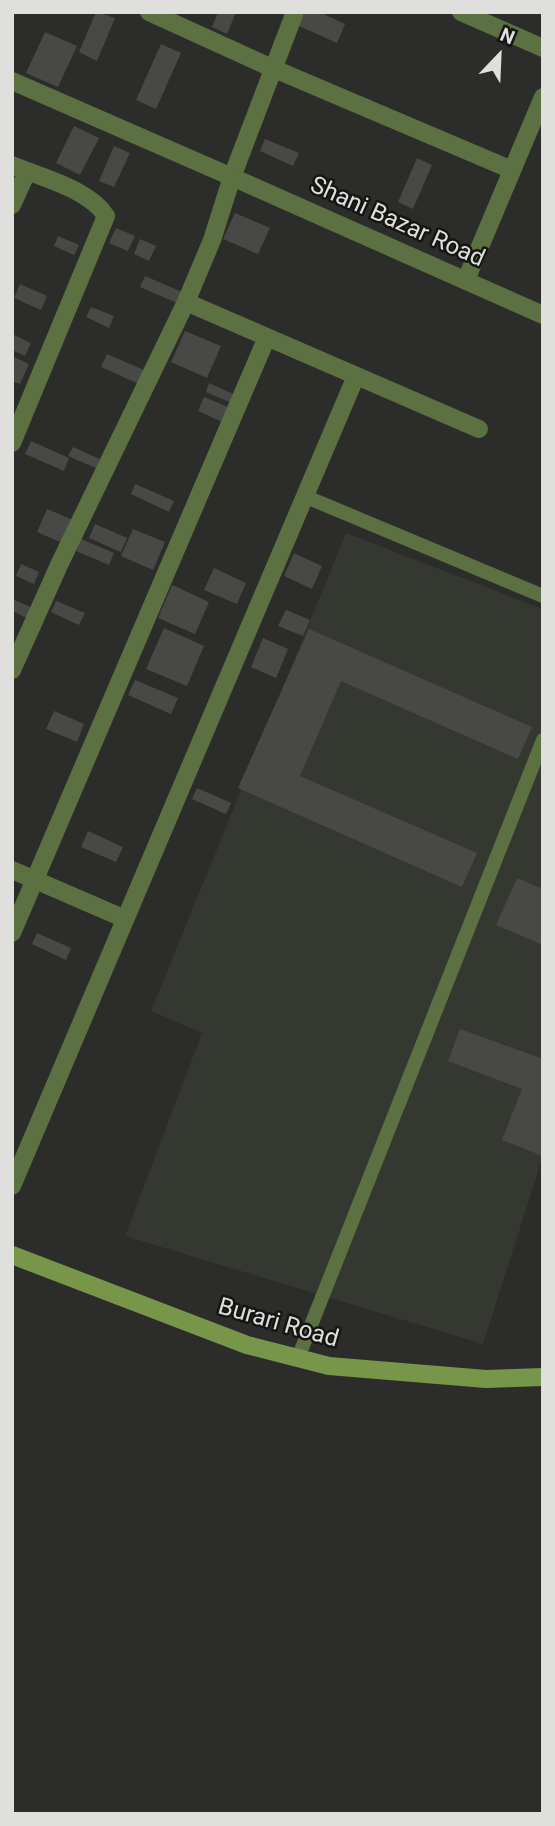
<!DOCTYPE html>
<style>
body{margin:0}
#map{position:relative;width:555px;height:1826px;overflow:hidden;background:#2c2d2a;font-family:Roboto,sans-serif}
canvas{display:block}
.frame{position:absolute;inset:0;border:14px solid #dfe0de;pointer-events:none}
.north{position:absolute;left:464px;top:21px;width:70px;height:70px;-webkit-text-stroke:5px #151514;paint-order:stroke;rotate:23deg;font-size:19px;font-weight:700;line-height:28px;text-align:center;color:#dfe0de}
.north::after{content:'';display:block;margin:auto;width:24px;height:32px;background:#dfe0de;clip-path:polygon(50% 0,100% 100%,50% 72%,0 100%)}
</style>
<div id="map">
<canvas width="555" height="1826"></canvas>
<div class="frame"></div>
<div class="north">N</div>
</div>
<script>
const ctx = document.querySelector('canvas').getContext('2d');
ctx.lineJoin = 'round';
function paint(path, color) { ctx.fillStyle = color; ctx.fill(path, 'evenodd'); }
function trace(path, color, width, dash) { ctx.strokeStyle = color; ctx.lineWidth = width; ctx.lineCap = dash ? 'butt' : 'round'; ctx.setLineDash(dash || []); ctx.stroke(path); }
function write(font, color, halo, rows, align = 'center') {
  ctx.font = font + ' Roboto,sans-serif'; ctx.lineWidth = 5; ctx.setLineDash([]); ctx.textBaseline = 'middle'; ctx.strokeStyle = halo; ctx.fillStyle = color; for (const [text, x, y, turn = 0] of rows) {
    ctx.save(); ctx.translate(x, y); ctx.rotate((+turn || 0) * Math.PI / 180); ctx.textAlign = isNaN(turn) ? turn : align; if (halo) ctx.strokeText(text, 0, 0); ctx.fillText(text, 0, 0); ctx.restore();
  }
}
paint(new Path2D(`
 M 346,533 L 543,609 L 543,1156 L 483,1344 L 125,1236 L 202,1033 L 151,1011 Z`), '#343831');
paint(new Path2D(`
 M 96,12 L 115,18 L 97,61 L 79,52 Z
 M 218,12 L 236,12 L 227,34 L 212,27 Z
 M 305,12 L 319,12 L 345,24 L 337,43 L 299,26 Z
 M 45,32 L 77,46 L 58,87 L 26,73 Z
 M 161,44 L 181,53 L 156,109 L 136,100 Z
 M 74,126 L 99,138 L 80,175 L 56,163 Z
 M 265,139 L 299,153 L 293,166 L 260,151 Z
 M 114,146 L 130,153 L 114,187 L 99,181 Z
 M 417,158 L 432,165 L 413,209 L 398,202 Z
 M 235,213 L 270,228 L 258,254 L 223,239 Z
 M 116,228 L 135,236 L 128,251 L 109,243 Z
 M 58,236 L 79,245 L 74,255 L 54,246 Z
 M 140,239 L 156,246 L 149,261 L 134,254 Z
 M 145,276 L 182,292 L 177,303 L 140,287 Z
 M 20,284 L 47,296 L 41,310 L 14,298 Z
 M 91,307 L 114,316 L 109,328 L 86,317 Z
 M 185,331 L 221,346 L 207,378 L 171,362 Z
 M 12,334 L 31,343 L 25,356 L 12,350 Z
 M 107,354 L 144,370 L 139,384 L 101,367 Z
 M 12,356 L 29,364 L 20,384 L 12,381 Z
 M 209,383 L 238,396 L 234,404 L 206,392 Z
 M 204,397 L 233,409 L 227,424 L 198,411 Z
 M 31,441 L 69,458 L 64,471 L 25,454 Z
 M 73,447 L 100,459 L 96,468 L 68,456 Z
 M 135,484 L 174,501 L 169,512 L 131,494 Z
 M 47,509 L 78,522 L 67,545 L 37,532 Z
 M 95,524 L 127,538 L 121,552 L 89,538 Z
 M 133,529 L 165,542 L 153,570 L 121,556 Z
 M 81,539 L 114,553 L 109,565 L 76,551 Z
 M 294,553 L 322,566 L 312,589 L 284,576 Z
 M 21,564 L 39,572 L 34,584 L 16,576 Z
 M 214,568 L 246,583 L 237,604 L 204,590 Z
 M 172,585 L 209,602 L 195,634 L 158,618 Z
 M 12,599 L 33,608 L 29,619 L 12,611 Z
 M 56,601 L 85,613 L 79,625 L 51,612 Z
 M 286,610 L 310,620 L 303,636 L 278,626 Z
 M 164,628 L 204,646 L 187,686 L 146,669 Z
 M 309,629 L 532,727 L 518,759 L 341,681 L 300,776 L 477,853 L 462,887 L 238,788 Z
 M 263,638 L 288,649 L 276,678 L 251,667 Z
 M 135,680 L 178,698 L 171,714 L 128,695 Z
 M 54,711 L 84,724 L 77,742 L 46,729 Z
 M 197,788 L 231,803 L 226,814 L 192,799 Z
 M 88,831 L 123,847 L 116,862 L 81,847 Z
 M 517,878 L 543,889 L 543,945 L 496,925 Z
 M 37,933 L 71,948 L 66,960 L 32,944 Z
 M 460,1029 L 543,1059 L 543,1156 L 502,1140 L 522,1089 L 448,1061 Z`), '#484946');
trace(new Path2D(`
 M 304,496 L 543,596
 M 298,1358 L 543,740`), '#5c7142', 14);
trace(new Path2D(`
 M 149,12 L 272,68 L 512,170
 M 461,12 L 543,48
 M 12,81 L 232,177
 M 12,165 C 42,178 89,189 106,216 L 12,443
 M 12,205 L 27,172
 M 466,280 L 543,97
 M 186,302 L 479,429
 M 12,670 L 60,563 L 186,302 L 212,240 L 232,177 L 295,12
 M 12,870 L 123,918
 M 12,933 L 267,337
 M 12,1186 L 356,376`), '#5c7142', 18);
trace(new Path2D(`
 M 232,177 L 543,315`), '#5c7142', 18);
trace(new Path2D(`
 M 12,1255 L 247,1345 L 329,1366 L 486,1379 L 543,1377`), '#77964a', 18);
write('24px', '#dfe0de', '#151514', [
 ["Shani Bazar Road",397,223,24],
 ["Burari Road",278,1324,16]
]);
</script>
